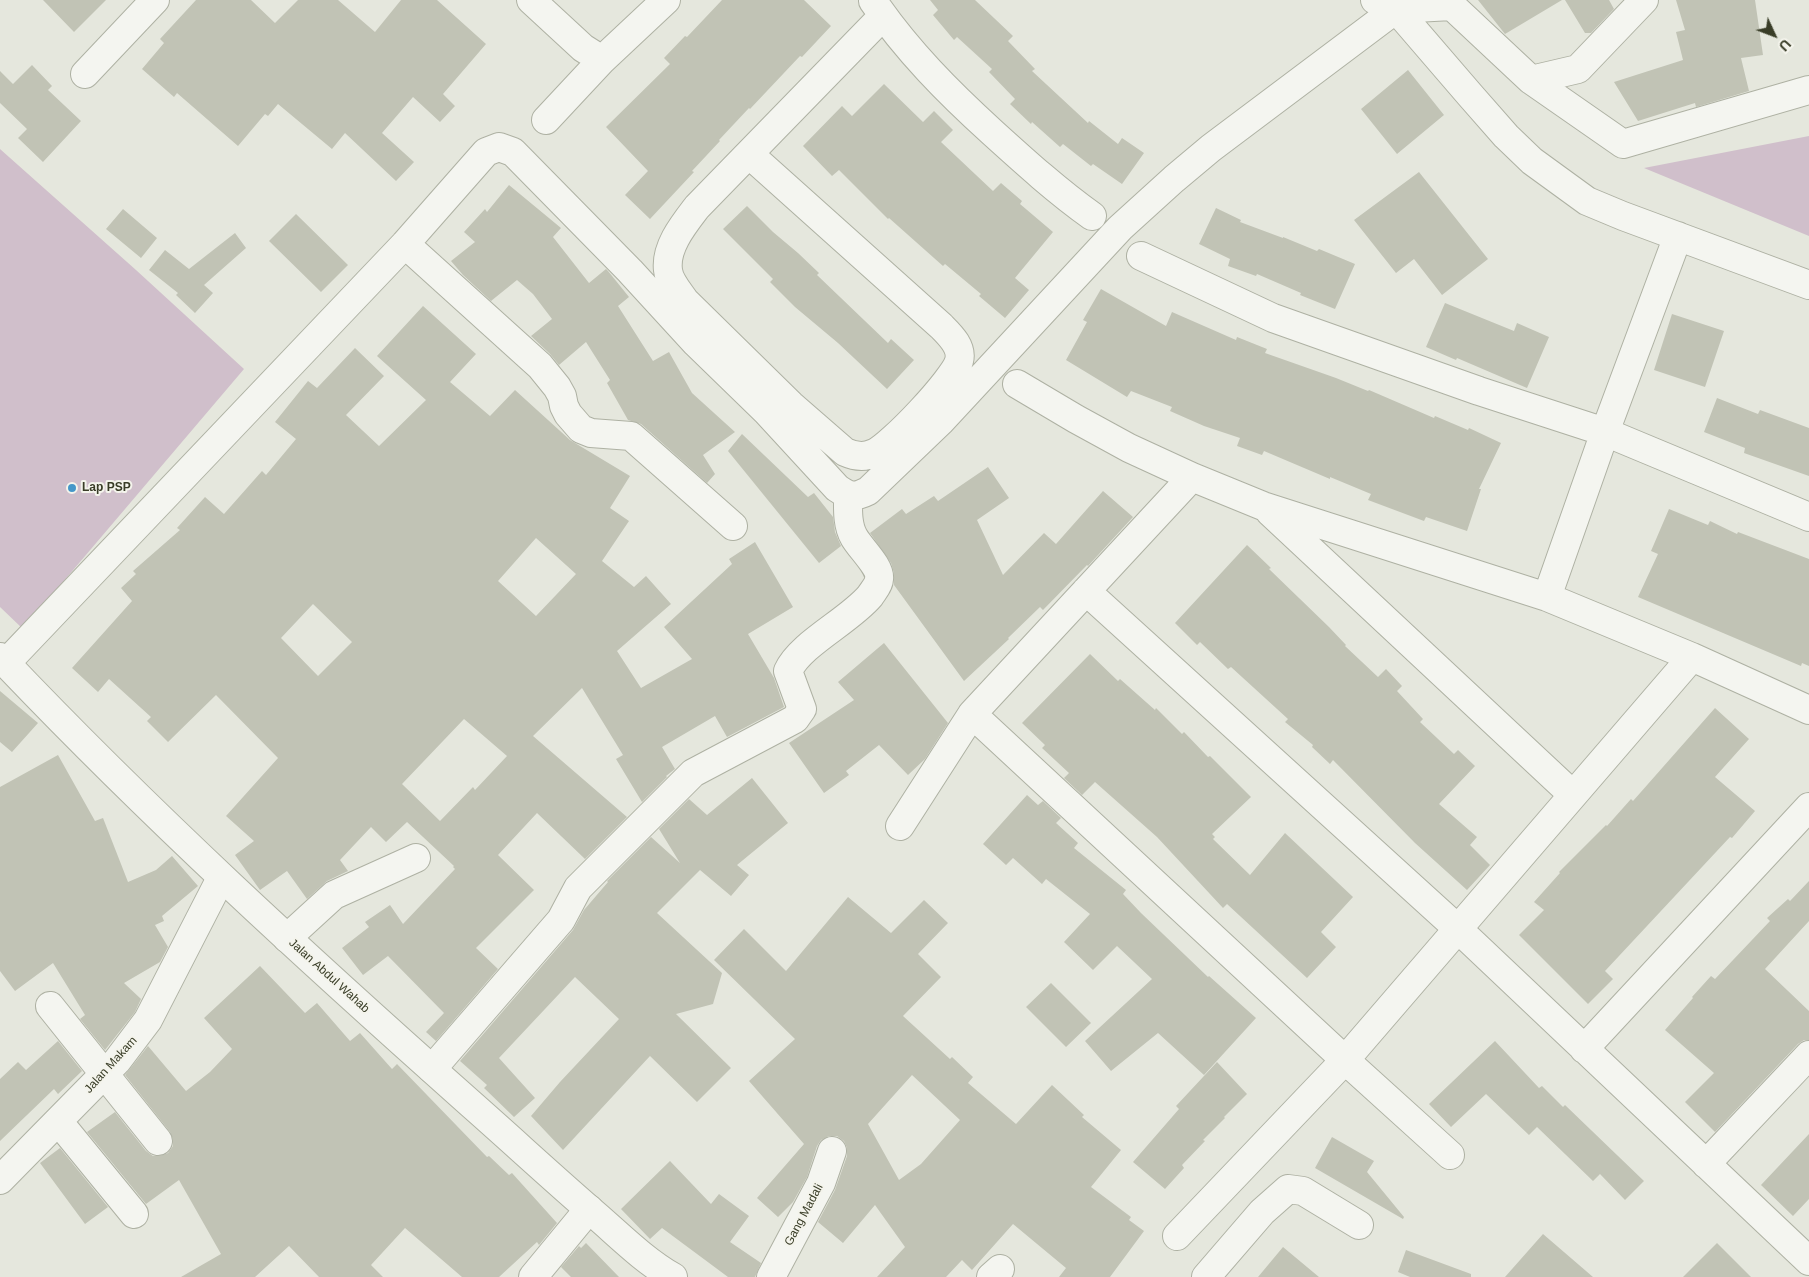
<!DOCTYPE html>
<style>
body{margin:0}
#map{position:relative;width:1809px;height:1277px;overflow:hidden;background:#e5e7dd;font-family:Helvetica,sans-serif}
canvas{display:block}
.north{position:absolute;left:1749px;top:10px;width:50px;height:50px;-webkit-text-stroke:4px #f4f4ec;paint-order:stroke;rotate:133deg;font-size:14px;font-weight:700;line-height:20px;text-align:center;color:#393d27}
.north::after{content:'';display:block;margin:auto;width:18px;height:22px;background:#393d27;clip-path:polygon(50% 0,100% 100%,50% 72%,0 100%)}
</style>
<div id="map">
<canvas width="1809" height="1277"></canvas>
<div class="north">U</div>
</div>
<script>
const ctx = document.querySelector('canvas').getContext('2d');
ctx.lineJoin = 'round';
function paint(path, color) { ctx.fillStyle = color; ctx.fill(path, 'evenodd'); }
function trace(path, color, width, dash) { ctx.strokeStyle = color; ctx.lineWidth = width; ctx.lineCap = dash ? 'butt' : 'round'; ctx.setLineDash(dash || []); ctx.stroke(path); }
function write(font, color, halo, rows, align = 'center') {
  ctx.font = font + ' Helvetica,sans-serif'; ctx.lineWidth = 4; ctx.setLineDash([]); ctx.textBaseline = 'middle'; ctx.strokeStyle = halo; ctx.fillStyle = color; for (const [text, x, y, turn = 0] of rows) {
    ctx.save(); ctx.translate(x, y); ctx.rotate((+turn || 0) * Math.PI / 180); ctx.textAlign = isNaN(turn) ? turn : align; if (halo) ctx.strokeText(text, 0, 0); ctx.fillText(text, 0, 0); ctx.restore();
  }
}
paint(new Path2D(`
 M 1809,136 L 1809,236 L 1644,168 Z
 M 0,149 L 136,270 L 244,369 L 23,629 L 0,607 Z`), '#d0bfcb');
paint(new Path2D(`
 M 43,0 L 106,0 L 74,32 Z
 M 196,0 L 251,0 L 275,23 L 298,0 L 338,0 L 375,32 L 401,0 L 437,0 L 486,44 L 443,94 L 455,106 L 440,122 L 413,97 L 382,133 L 414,162 L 396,181 L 345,133 L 332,149 L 278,104 L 268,116 L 265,114 L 238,146 L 177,93 L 174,97 L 142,69 L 164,43 L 160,39 Z
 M 722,0 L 804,0 L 831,26 L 802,57 L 800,56 L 750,109 L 749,108 L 719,140 L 720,141 L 692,171 L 694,172 L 650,219 L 625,195 L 648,171 L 606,127 L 670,64 L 664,58 L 685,36 L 687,37 Z
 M 930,0 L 975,0 L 1013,36 L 1008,41 L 1035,69 L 1032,71 L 1088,123 L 1089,121 L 1118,144 L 1122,138 L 1144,153 L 1122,184 L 1093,164 L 1091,166 L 1063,144 L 1060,147 L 1032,122 L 1031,124 L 1010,104 L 1015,99 L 989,72 L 992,69 L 957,37 L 954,40 L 933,15 L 938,10 Z
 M 1478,0 L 1562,0 L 1505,34 Z
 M 1565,0 L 1609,0 L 1614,9 L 1591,33 L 1585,33 Z
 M 1676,0 L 1755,0 L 1763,55 L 1741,58 L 1749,91 L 1696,107 L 1695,103 L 1638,121 L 1614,82 L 1683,60 L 1676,32 L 1685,30 Z
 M 32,65 L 52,86 L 48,90 L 81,121 L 43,162 L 18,138 L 27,129 L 0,103 L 0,71 L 13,84 Z
 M 1408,70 L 1444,115 L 1397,154 L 1361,109 Z
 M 884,84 L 923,122 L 934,111 L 953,130 L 941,142 L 993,191 L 1001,183 L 1022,201 L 1020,204 L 1053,232 L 1015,278 L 1029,290 L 1005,318 L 979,296 L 981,294 L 945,264 L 943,266 L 889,218 L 888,219 L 839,170 L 832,176 L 803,146 L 842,106 L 852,116 Z
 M 1419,172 L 1488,259 L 1442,295 L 1414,259 L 1396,273 L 1354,220 Z
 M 509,185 L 561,228 L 553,237 L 589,283 L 606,269 L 608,271 L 629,297 L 618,306 L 653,361 L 669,352 L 692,393 L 735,432 L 703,455 L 715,474 L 707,483 L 641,424 L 628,420 L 607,383 L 610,380 L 586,342 L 559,365 L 550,354 L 531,336 L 552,319 L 533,294 L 517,280 L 491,301 L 463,275 L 451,261 L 475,242 L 464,232 L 485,209 L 487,212 Z
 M 747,206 L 773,232 L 798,253 L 819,273 L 817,275 L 888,343 L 891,339 L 914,360 L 887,389 L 838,343 L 795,307 L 770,282 L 773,279 L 723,229 Z
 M 1216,208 L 1241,220 L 1240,222 L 1283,238 L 1283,237 L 1317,251 L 1319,249 L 1355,264 L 1335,309 L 1300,295 L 1301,293 L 1257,274 L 1256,276 L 1228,266 L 1230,259 L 1199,244 Z
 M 123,209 L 157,238 L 141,258 L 106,229 Z
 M 296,214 L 348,265 L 321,292 L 269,241 Z
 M 235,233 L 246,248 L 204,285 L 213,293 L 195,313 L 176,295 L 178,293 L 149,270 L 165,250 L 189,269 Z
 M 1101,289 L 1166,326 L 1172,312 L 1236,340 L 1237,337 L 1267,349 L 1265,353 L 1336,378 L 1368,391 L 1369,390 L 1434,418 L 1435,416 L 1468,430 L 1469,428 L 1501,443 L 1479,489 L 1481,489 L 1467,531 L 1426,517 L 1424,521 L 1368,500 L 1371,494 L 1330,477 L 1330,479 L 1264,451 L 1262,455 L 1237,446 L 1240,438 L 1204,426 L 1170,411 L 1172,407 L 1131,391 L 1127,397 L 1066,360 L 1087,322 L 1083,320 Z
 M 1445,303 L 1514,331 L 1517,323 L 1549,337 L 1527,388 L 1457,358 L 1456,360 L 1426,347 Z
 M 423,306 L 476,354 L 450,382 L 490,416 L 515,390 L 570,440 L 630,476 L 610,508 L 629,521 L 602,561 L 634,587 L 646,576 L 671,604 L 617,651 L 641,688 L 692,659 L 664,627 L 732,564 L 729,559 L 755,542 L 793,607 L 748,634 L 774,678 L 784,707 L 727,737 L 715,716 L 662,747 L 675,769 L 666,776 L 667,777 L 642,802 L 616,759 L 623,755 L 582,688 L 533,736 L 627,817 L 585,859 L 537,813 L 498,855 L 534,890 L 476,948 L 498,969 L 436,1041 L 426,1032 L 444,1013 L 388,956 L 363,975 L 342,948 L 369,927 L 365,922 L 390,905 L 403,924 L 455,869 L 453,867 L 454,866 L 407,822 L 386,842 L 371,827 L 340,860 L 348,871 L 327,881 L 307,899 L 287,871 L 260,890 L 235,855 L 254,841 L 226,816 L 278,758 L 216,695 L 168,742 L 147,721 L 151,717 L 109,679 L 98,692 L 72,668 L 132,601 L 121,588 L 136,574 L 133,571 L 180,530 L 177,528 L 205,497 L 224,514 L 262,471 L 266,475 L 296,439 L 275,422 L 308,381 L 317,388 L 355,348 L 384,376 L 346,415 L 379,446 L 426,400 L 377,356 ZM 536,538 L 576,574 L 536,616 L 498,581 ZM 313,604 L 352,642 L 318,676 L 281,638 ZM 464,719 L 507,756 L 475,790 L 473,787 L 440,821 L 402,784 Z
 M 1672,314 L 1724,331 L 1705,387 L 1654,370 Z
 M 1717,398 L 1758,414 L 1760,410 L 1809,428 L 1809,476 L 1744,453 L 1745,448 L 1704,432 Z
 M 742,434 L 808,497 L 814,493 L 833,517 L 835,532 L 841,546 L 819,563 L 728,451 Z
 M 988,467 L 1009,498 L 977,520 L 1003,575 L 1044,533 L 1056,544 L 1103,491 L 1133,517 L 1088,566 L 1087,565 L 1043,610 L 1040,607 L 1008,638 L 1009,639 L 964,681 L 894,585 L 894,573 L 891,563 L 870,533 L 902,509 L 906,514 L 934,496 L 938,501 Z
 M 1669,509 L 1708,525 L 1710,521 L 1737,534 L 1738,532 L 1809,559 L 1809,666 L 1802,663 L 1801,666 L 1638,597 L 1658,554 L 1651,551 Z
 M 1247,545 L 1271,568 L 1269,569 L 1329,627 L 1346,645 L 1345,646 L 1378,677 L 1386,669 L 1402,686 L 1397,691 L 1423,719 L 1420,722 L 1454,754 L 1458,750 L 1475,766 L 1439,804 L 1477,837 L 1470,845 L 1490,865 L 1467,890 L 1415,843 L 1333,760 L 1330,764 L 1312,747 L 1313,745 L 1285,722 L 1288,719 L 1231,667 L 1228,669 L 1200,642 L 1197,645 L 1175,623 Z
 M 884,643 L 948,723 L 925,759 L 908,775 L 879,745 L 846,771 L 849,775 L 824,793 L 789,743 L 854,700 L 838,682 Z
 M 1090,654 L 1118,681 L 1120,679 L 1155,710 L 1156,708 L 1182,734 L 1184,732 L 1208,757 L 1210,756 L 1251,797 L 1212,834 L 1215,837 L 1213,839 L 1250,875 L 1285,833 L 1353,897 L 1321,932 L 1336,947 L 1307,978 L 1227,904 L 1223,908 L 1157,837 L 1095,782 L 1082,795 L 1064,778 L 1069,773 L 1042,748 L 1045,745 L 1022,723 Z
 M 0,691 L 38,723 L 12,752 L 0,742 Z
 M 1715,708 L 1749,739 L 1715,777 L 1755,811 L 1732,838 L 1730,837 L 1605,971 L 1613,979 L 1588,1004 L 1519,935 L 1544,910 L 1534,902 L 1560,873 L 1559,872 L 1606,825 L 1607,826 L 1631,799 L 1633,801 Z
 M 58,755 L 95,821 L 103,818 L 128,882 L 156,870 L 172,856 L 198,886 L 162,916 L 164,921 L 155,925 L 168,947 L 160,962 L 124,983 L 141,999 L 135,1012 L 105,1050 L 80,1019 L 85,1015 L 53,963 L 15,991 L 0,971 L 0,787 Z
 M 752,778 L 788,823 L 737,865 L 749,875 L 731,896 L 700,870 L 657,913 L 722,973 L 713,1004 L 676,1014 L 731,1068 L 697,1102 L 650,1056 L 563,1150 L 531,1116 L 560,1082 L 619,1019 L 575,977 L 499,1058 L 535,1098 L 514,1117 L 484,1088 L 487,1085 L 460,1061 L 573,930 L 584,910 L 608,882 L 607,881 L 651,837 L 680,863 L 659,829 L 689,799 L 707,815 Z
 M 1027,795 L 1038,805 L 1043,801 L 1061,818 L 1056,823 L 1078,843 L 1074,848 L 1126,890 L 1123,894 L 1141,913 L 1208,977 L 1209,976 L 1256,1018 L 1204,1075 L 1158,1033 L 1111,1071 L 1085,1041 L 1152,979 L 1117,946 L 1093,970 L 1064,942 L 1090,914 L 1046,879 L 1042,884 L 1013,858 L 1006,865 L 983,844 Z
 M 1809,881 L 1809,921 L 1765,969 L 1809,1011 L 1809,1040 L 1804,1040 L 1798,1044 L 1715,1132 L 1685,1102 L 1714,1073 L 1665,1030 L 1693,998 L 1692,997 L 1711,976 L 1715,979 L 1770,921 L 1767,918 L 1788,899 L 1790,901 Z
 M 848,897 L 891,933 L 924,900 L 948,923 L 918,954 L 941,977 L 903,1016 L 950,1059 L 952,1057 L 973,1077 L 968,1083 L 1016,1124 L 1052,1085 L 1084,1115 L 1082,1117 L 1121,1150 L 1091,1187 L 1131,1217 L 1129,1220 L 1144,1231 L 1110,1277 L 1059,1277 L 1066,1268 L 1013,1224 L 972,1270 L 962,1260 L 946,1277 L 877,1277 L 905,1247 L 875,1205 L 843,1243 L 818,1222 L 835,1190 L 847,1156 L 847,1148 L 844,1141 L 837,1136 L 829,1136 L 821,1140 L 817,1146 L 807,1177 L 793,1202 L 778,1217 L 757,1198 L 804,1144 L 749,1081 L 795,1039 L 714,960 L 744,929 L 786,971 ZM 912,1075 L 960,1120 L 921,1164 L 899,1180 L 868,1124 Z
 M 260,966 L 305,1013 L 317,1003 L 350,1041 L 360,1033 L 392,1069 L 397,1064 L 487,1157 L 489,1156 L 509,1175 L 512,1173 L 557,1223 L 539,1245 L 537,1242 L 499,1277 L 462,1277 L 405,1228 L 371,1265 L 383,1277 L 319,1277 L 289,1246 L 255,1277 L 181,1277 L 221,1254 L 179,1180 L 146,1204 L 87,1132 L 115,1112 L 146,1151 L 153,1156 L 160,1156 L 168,1153 L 173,1146 L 173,1139 L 170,1132 L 125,1075 L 148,1046 L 186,1091 L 210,1072 L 232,1049 L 204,1018 Z
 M 1051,983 L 1091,1023 L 1066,1047 L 1026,1007 Z
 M 58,1041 L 82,1071 L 58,1094 L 54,1089 L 0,1141 L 0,1079 L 18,1062 L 26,1070 Z
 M 1495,1041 L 1539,1088 L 1542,1086 L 1563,1107 L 1565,1105 L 1644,1181 L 1625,1200 L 1600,1174 L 1593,1181 L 1537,1127 L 1529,1135 L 1486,1094 L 1451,1127 L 1429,1104 Z
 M 1217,1062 L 1247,1094 L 1224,1117 L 1225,1118 L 1203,1140 L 1205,1141 L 1182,1165 L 1184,1168 L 1165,1189 L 1133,1162 L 1179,1109 L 1176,1106 Z
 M 1809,1134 L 1809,1199 L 1793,1216 L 1761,1185 Z
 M 1332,1137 L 1374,1161 L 1367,1172 L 1404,1217 L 1403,1219 L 1315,1168 Z
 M 60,1148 L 108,1207 L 85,1224 L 40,1163 Z
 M 670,1161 L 711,1204 L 719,1194 L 749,1216 L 730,1242 L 761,1263 L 755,1277 L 728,1277 L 662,1228 L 650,1239 L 621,1209 Z
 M 1543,1234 L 1593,1277 L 1505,1277 Z
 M 586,1243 L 619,1277 L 571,1277 L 561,1267 L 579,1246 L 581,1248 Z
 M 1717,1243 L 1751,1277 L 1683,1277 Z
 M 1283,1247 L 1319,1277 L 1258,1277 Z
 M 1406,1250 L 1471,1274 L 1471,1277 L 1410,1277 L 1398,1272 Z`), '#c1c3b5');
const minor = new Path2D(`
 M 531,0 L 583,48 L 602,60 L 666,0
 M 1375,0 L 1396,9 L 1470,95 L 1506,136 L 1532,161 L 1587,201 L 1623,216 L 1809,285
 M 873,1 C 907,51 949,93 993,133 C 1025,162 1057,191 1092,216
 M 85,74 L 155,0
 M 1531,80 L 1623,144 L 1809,90
 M 546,120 L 602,60
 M 749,154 L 941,326 C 950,335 963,347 959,361 C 955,378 890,447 874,453 C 864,458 854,456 845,452 L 791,405 L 685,301 C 679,292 669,281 668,270 C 665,247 684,224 697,207 L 883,16
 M 405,244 L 540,366 L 557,387 L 562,396 L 564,406 L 568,414 L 581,429 L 591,433 L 631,436 L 733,526
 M 1141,256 L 1273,318 L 1479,391 L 1605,432 L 1809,517
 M 1017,384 L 1076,419 L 1129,448 L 1192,477 L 1263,506 L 1547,597 L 1605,432 L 1678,236
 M 1192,477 L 972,714 L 1345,1060 L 1450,1155
 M 1270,512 L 1573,795
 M 1086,591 L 1458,929 L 1809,1261
 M 1547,597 L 1692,657 L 1809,710
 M 6,663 L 405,244 L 486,152 L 499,147 L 513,152 L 630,271 L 696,343 L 767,412 L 837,488 C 850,497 854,498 868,491 L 940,422 L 1120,228 L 1174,179 L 1211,148 L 1396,9 L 1452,6 L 1531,80 L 1578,69 L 1644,0
 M 900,826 L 972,714
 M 287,938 L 334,895 L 416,858
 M 50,1006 L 158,1141
 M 1584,1049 L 1809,807
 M 432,1069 L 561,920 L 578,888 L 693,773 L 795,719 L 802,709 L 788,671 C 800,644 849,621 870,596 C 873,591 879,585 879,579 C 881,567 860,548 854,537 C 847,525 848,509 848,495
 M 58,1121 L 134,1214
 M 1706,1164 L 1809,1055
 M 0,1180 L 117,1061 L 148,1020 L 221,878
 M 1177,1236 L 1345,1060 L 1692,657
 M 533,1277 L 589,1209
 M 771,1277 L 821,1183 L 832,1151
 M 991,1277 L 1000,1269
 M 1206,1277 L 1262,1212 L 1288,1189 L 1303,1191 L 1359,1225`);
const tertiary = new Path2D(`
 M 0,657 C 149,814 309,960 471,1104 C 513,1141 555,1180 598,1217 C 622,1238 645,1261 673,1277`);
trace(minor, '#aeb1a3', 30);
trace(tertiary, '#aeb1a3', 30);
trace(minor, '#f4f5f0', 28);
trace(tertiary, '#f4f5f0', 28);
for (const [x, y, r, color] of [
 [72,488,5,"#4597c9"]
]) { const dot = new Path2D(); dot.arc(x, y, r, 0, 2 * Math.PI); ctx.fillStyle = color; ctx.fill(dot); trace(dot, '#f4f4ec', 2); }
write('bold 12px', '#393d27', '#f4f4ec', [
 ["Lap PSP",82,488]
], 'left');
write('12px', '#393d27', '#f4f4ec', [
 ["Jalan Abdul Wahab",329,976,42],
 ["Jalan Makam",111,1065,-48],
 ["Gang Madali",804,1215,-62]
]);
</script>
